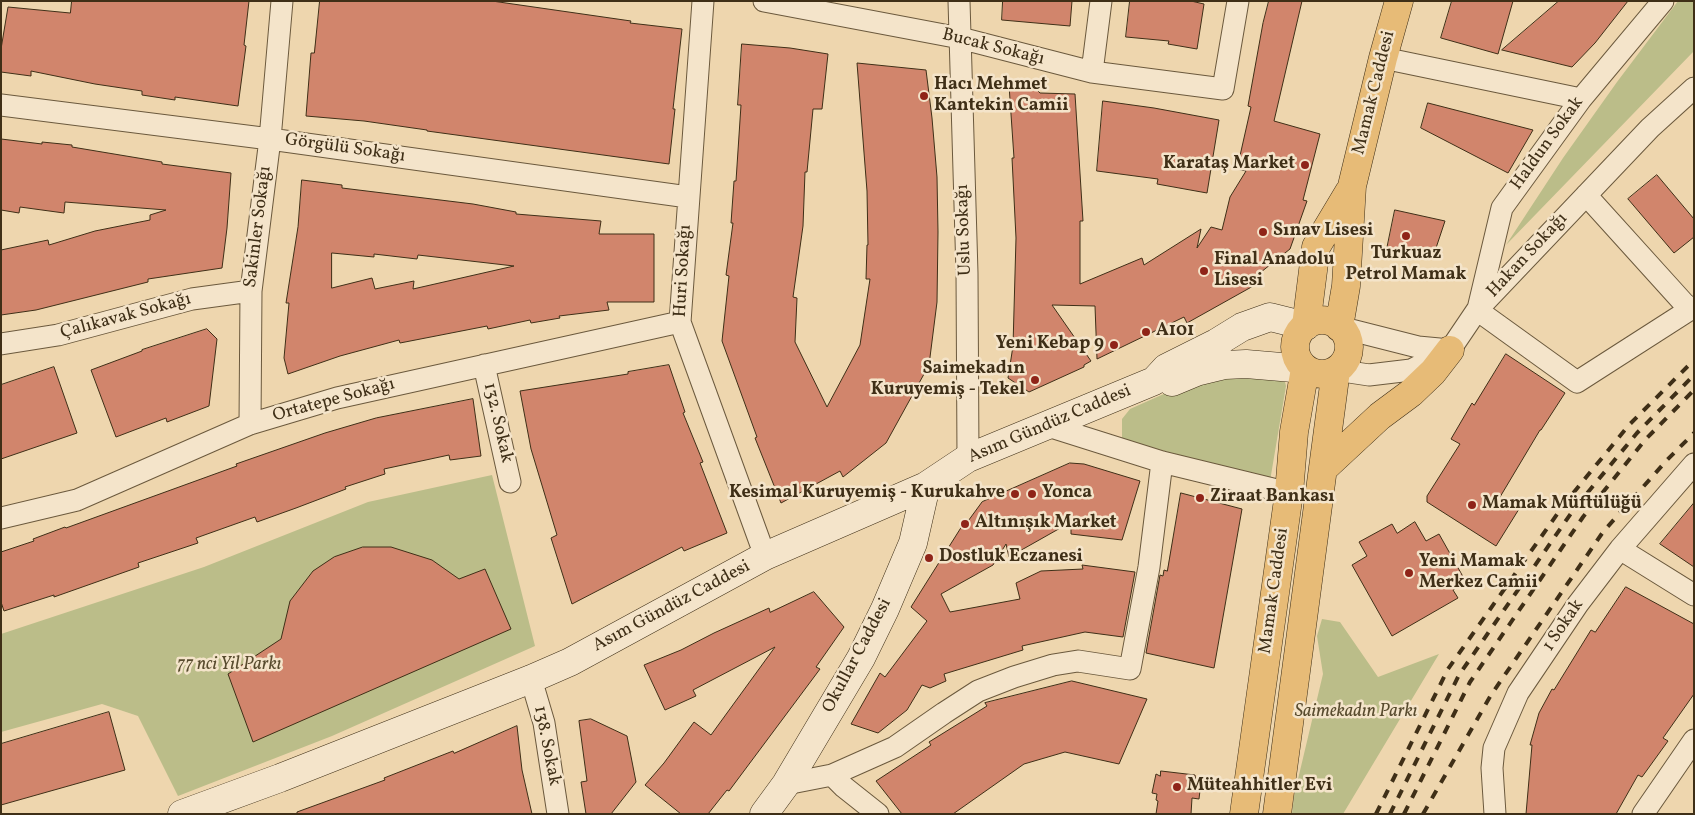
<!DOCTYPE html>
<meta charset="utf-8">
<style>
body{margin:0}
#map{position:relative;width:1695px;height:815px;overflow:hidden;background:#eed6ae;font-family:Vollkorn,serif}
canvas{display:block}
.frame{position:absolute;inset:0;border:2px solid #3f2f17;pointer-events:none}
</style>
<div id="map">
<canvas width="1695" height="815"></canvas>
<div class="frame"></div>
</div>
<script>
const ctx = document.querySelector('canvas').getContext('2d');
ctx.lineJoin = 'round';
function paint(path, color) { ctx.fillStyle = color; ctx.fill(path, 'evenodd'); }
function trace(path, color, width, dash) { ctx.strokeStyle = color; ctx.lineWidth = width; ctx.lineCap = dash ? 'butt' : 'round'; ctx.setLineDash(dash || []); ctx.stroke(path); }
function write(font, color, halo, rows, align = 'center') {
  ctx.font = font + ' Vollkorn,serif'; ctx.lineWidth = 5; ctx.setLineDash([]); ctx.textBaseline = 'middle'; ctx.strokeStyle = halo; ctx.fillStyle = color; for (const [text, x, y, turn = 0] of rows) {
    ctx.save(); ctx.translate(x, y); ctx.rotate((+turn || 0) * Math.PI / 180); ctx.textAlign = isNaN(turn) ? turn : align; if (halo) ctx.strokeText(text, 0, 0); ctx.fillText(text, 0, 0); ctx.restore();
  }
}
paint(new Path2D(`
 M 1678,1 L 1694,1 L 1694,51 L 1506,245 L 1563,158 L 1617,82 Z
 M 1241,371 L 1285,382 L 1286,386 L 1270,481 L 1122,439 L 1122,419 L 1130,409 L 1202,377 Z
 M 492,475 L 535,646 L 332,736 L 178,796 L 138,716 L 102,704 L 1,732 L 1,634 L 204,567 L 368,502 Z
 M 1322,619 L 1340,622 L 1378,677 L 1439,654 L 1343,814 L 1292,814 L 1294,796 L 1323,674 L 1317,636 Z`), '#bbbd89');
const building = new Path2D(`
 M 72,1 L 249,1 L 244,45 L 246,46 L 238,106 L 175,97 L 175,100 L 142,95 L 142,91 L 95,84 L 31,71 L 31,76 L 1,72 L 1,49 L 8,7 L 70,13 Z
 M 320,1 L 492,1 L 631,21 L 630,23 L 682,29 L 673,109 L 675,109 L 669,164 L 427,131 L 427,130 L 364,121 L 306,116 L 311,53 L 314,53 Z
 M 1003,1 L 1072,1 L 1070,26 L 1002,20 Z
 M 1130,1 L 1191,1 L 1204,4 L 1197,49 L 1168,44 L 1169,41 L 1126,37 Z
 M 1269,1 L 1302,1 L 1274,121 L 1320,134 L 1303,200 L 1307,201 L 1290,249 L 1251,280 L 1255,285 L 1187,323 L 1184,317 L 1097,359 L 1095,306 L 1052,305 L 1091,361 L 1084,365 L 1084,367 L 1029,392 L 1008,378 L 1013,346 L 1016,238 L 1012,158 L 1014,158 L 1009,85 L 1034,87 L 1040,93 L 1075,94 L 1083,221 L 1080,221 L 1080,284 L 1142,258 L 1144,265 L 1201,229 L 1197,248 L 1211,227 L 1222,230 L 1230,197 L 1246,171 L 1237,169 L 1251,107 L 1248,106 L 1263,23 Z
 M 1452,1 L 1513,1 L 1498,54 L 1441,38 Z
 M 1559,1 L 1628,1 L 1595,43 L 1572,67 L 1502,50 Z
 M 742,44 L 790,48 L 828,54 L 822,109 L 813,109 L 807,172 L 805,172 L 803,226 L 793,297 L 797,298 L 795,342 L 827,407 L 860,345 L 870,279 L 866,279 L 867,245 L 868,245 L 867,191 L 857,63 L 926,70 L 932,118 L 937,177 L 938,232 L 937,302 L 929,365 L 886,443 L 843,477 L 840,471 L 781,503 L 755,438 L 757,437 L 722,341 L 729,276 L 726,275 L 733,223 L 731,223 L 734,181 L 736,181 L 741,105 L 738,105 Z
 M 1103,101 L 1154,108 L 1219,120 L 1207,193 L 1157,184 L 1158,179 L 1097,171 Z
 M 1428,103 L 1533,130 L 1508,173 L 1421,128 Z
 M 1,139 L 42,144 L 42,142 L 72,145 L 72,147 L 162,162 L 162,164 L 231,173 L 227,228 L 222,268 L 148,279 L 148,282 L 36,310 L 1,315 L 1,250 L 48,240 L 49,245 L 95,231 L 150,220 L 150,215 L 166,210 L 65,202 L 64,213 L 20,207 L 19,213 L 1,210 Z
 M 1657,175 L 1694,219 L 1694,237 L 1674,253 L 1628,199 Z
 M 302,180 L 342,185 L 342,188 L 473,204 L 516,212 L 516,214 L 601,221 L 599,234 L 654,234 L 654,302 L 607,302 L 609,310 L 559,316 L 560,318 L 531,323 L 530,320 L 488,329 L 487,326 L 400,343 L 399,340 L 340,356 L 288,374 L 284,358 L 289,303 L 286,303 L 298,227 ZM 332,253 L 374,257 L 374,254 L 417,259 L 418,255 L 514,266 L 413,289 L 414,281 L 375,289 L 372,278 L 332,288 Z
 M 1395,210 L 1445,221 L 1433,257 L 1387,249 Z
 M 207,329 L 217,339 L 209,406 L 167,422 L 166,418 L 116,437 L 91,370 L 142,351 L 142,350 Z
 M 1506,354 L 1565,393 L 1541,430 L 1540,430 L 1500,497 L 1519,509 L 1496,546 L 1427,502 L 1427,496 L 1460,444 L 1451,439 L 1472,403 L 1474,405 Z
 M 669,365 L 685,412 L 683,413 L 703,462 L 700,463 L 727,533 L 684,551 L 682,547 L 572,604 L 551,538 L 557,535 L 531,449 L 520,391 L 628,374 L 628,372 Z
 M 54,367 L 77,433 L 1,459 L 1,385 Z
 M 473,399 L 481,456 L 450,460 L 449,455 L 384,469 L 385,474 L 345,487 L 346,489 L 296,508 L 257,522 L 255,517 L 196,538 L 198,543 L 138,563 L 139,567 L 54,597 L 54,595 L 4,611 L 1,602 L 1,552 L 34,541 L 33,539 L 65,527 L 66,528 L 237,466 L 236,464 L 325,433 L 376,418 Z
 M 1070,463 L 1084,464 L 1140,481 L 1122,540 L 1071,534 L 1071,522 L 1009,557 L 1006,544 L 993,565 L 941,594 L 950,612 L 1020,599 L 1016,583 L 1041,571 L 1083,569 L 1082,565 L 1135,572 L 1123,637 L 1085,632 L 1022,646 L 1023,650 L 944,674 L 946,681 L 930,688 L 922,685 L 907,710 L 878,733 L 851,724 L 880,673 L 885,677 L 927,621 L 911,607 L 962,526 L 963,528 L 982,502 Z
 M 1181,493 L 1242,509 L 1214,668 L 1146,653 L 1160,575 L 1163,576 L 1164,570 L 1167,571 Z
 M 1694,503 L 1694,567 L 1660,544 Z
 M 1415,522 L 1426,541 L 1439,534 L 1466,582 L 1453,590 L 1458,598 L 1392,636 L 1352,565 L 1367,556 L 1359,542 L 1392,524 L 1397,533 Z
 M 363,547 L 391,547 L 432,560 L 459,579 L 485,569 L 511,629 L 253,742 L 228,674 L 281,639 L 290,601 L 313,571 L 334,557 Z
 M 1626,587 L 1694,624 L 1694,694 L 1663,738 L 1668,741 L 1642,777 L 1638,775 L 1616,814 L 1526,814 L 1532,745 L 1530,745 L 1539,713 L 1552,689 L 1554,690 L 1591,630 L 1595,632 Z
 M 814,592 L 844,627 L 816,667 L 820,669 L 729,791 L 727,790 L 708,814 L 681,814 L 645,785 L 664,763 L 694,722 L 711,735 L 775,647 L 693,690 L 696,696 L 665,710 L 644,665 L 681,650 L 714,633 L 769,608 L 770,612 Z
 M 1072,681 L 1147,699 L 1119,764 L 1065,752 L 1024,764 L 953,814 L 902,814 L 876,781 L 931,745 L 929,742 L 987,706 L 985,703 Z
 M 109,712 L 125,770 L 1,805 L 1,744 Z
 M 591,719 L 627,736 L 636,782 L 611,814 L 586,814 L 581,782 L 587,781 L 579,721 Z
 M 517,726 L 522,770 L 532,814 L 297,814 L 297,812 L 385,780 L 384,778 L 453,751 L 454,753 Z
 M 1161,771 L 1195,775 L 1196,781 L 1201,782 L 1199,799 L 1192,798 L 1191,814 L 1156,814 L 1158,801 L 1156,800 L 1157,794 L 1152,793 L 1156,774 L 1160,776 Z`);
paint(building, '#d1856c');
trace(building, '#3f2f17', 1);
const street = new Path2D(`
 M 703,1 L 680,322 L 765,556
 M 764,1 L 960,38 L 1092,72 L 1223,89 L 1238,1
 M 959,1 L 967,273 L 968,458
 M 1383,58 L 1581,99
 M 1092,72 L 1101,1
 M 1,105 L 270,139 L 688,197
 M 1586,195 L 1690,310
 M 1478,309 L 1502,208 L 1581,99 L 1663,1
 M 1477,310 L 1577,382 L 1694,307
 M 1339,327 L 1418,347 L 1450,350
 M 1,344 L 58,335 L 192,299 L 251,291
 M 484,365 L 510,482
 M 1336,370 L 1369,375 L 1411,370 L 1450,350 L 1477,310 L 1650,128 L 1694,88
 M 250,424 L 251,291 L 270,139 L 282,1
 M 1048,426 L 1162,462 L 1289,493
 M 1,518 L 77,500 L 250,424 L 337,398 L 680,322
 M 1620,549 L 1694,595
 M 531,679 L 544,723 L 558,814
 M 832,775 L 844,787 L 878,814
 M 786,784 L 832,775 L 895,747 L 944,713 L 978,691 L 1014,677 L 1053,665 L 1078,661 L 1130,669 L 1149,567 L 1162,462
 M 1495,814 L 1492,768 L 1494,748 L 1518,693 L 1578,604 L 1620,549 L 1694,464
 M 1643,814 L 1694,740`);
const secondary = new Path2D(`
 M 1172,382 L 1196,372 L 1225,365 L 1246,364 L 1305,369
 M 182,814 L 280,778 L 531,679 L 570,662 L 765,556 L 926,486 L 968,458 L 1154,381 L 1166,368 L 1216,343 L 1242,327 L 1270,317 L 1306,326
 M 764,814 L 786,784 L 861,658 L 885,609 L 913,543 L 926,486`);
const primary = new Path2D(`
 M1295 347a27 27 0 1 1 54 0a27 27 0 1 1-54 0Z
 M 1306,326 L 1316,247 L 1349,192
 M 1339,327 L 1346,286 L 1352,186 L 1383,58 L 1399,1
 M 1323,469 L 1380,416 L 1411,393 L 1433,372 L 1450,350
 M 1244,814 L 1289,493 L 1294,432 L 1305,369
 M 1277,814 L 1336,370`);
trace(street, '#6b593d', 23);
trace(secondary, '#3f2f17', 29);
trace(primary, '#3f2f17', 29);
trace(street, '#f4e4ca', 21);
trace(secondary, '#f4e4ca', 28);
trace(primary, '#e7bb77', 28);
trace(new Path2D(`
 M 1376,814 L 1448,669 L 1565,503 L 1629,425 L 1694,360
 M 1390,814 L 1459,675 L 1574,509 L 1637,433 L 1694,375
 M 1404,814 L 1470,682 L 1583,517 L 1645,440 L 1694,390
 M 1423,814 L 1491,695 L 1603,532 L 1667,460 L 1694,433`), '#3f2f17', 4, [9, 9]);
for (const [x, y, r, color] of [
 [924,96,5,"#8f2418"],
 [1305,165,5,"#8f2418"],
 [1263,232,5,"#8f2418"],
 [1406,236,5,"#8f2418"],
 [1204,271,5,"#8f2418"],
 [1146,332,5,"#8f2418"],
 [1114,345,5,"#8f2418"],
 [1035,380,5,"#8f2418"],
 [1015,494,5,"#8f2418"],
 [1032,494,5,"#8f2418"],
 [1200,498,5,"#8f2418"],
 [1472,505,5,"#8f2418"],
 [965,524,5,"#8f2418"],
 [929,558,5,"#8f2418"],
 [1409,573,5,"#8f2418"],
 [1177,787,5,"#8f2418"]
]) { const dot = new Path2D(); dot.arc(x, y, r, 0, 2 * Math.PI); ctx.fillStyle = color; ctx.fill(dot); trace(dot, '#f4e4ca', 2); }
write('18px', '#3f2f17', '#f4e4ca', [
 ["Bucak Sokağı",993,48,14],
 ["Mamak Caddesi",1375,93,-76],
 ["Haldun Sokak",1548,144,-54],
 ["Görgülü Sokağı",345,149,8],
 ["Sakinler Sokağı",259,227,-83],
 ["Uslu Sokağı",965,230,-92],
 ["Hakan Sokağı",1528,256,-47],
 ["Huri Sokağı",684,271,-87],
 ["Çalıkavak Sokağı",126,317,-15],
 ["Ortatepe Sokağı",334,401,-15],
 ["132. Sokak",497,423,77],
 ["Asım Gündüz Caddesi",1050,425,-23],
 ["Mamak Caddesi",1275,591,-82],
 ["Asım Gündüz Caddesi",672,607,-28],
 ["1 Sokak",1564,626,-56],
 ["Okullar Caddesi",858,656,-62],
 ["138. Sokak",546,746,79]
]);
write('bold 18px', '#3f2f17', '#f4e4ca', [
 ["Hacı Mehmet",934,86],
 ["Kantekin Camii",934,107],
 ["Karataş Market",1295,165,"right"],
 ["Sınav Lisesi",1273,232],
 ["Turkuaz",1406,255,"center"],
 ["Petrol Mamak",1406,276,"center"],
 ["Final Anadolu",1214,261],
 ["Lisesi",1214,282],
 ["A101",1156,332],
 ["Yeni Kebap 9",1104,345,"right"],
 ["Saimekadın",1025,370,"right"],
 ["Kuruyemiş - Tekel",1025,391,"right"],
 ["Kesimal Kuruyemiş - Kurukahve",1005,494,"right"],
 ["Yonca",1042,494],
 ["Ziraat Bankası",1210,498],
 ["Mamak Müftülüğü",1482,505],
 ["Altınışık Market",975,524],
 ["Dostluk Eczanesi",939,558],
 ["Yeni Mamak",1419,563],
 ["Merkez Camii",1419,584],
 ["Müteahhitler Evi",1187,787]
], 'left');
write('italic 18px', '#584b2e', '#f4e4ca', [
 ["77 nci Yil Parkı",229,666],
 ["Saimekadın Parkı",1356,713]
]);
</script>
